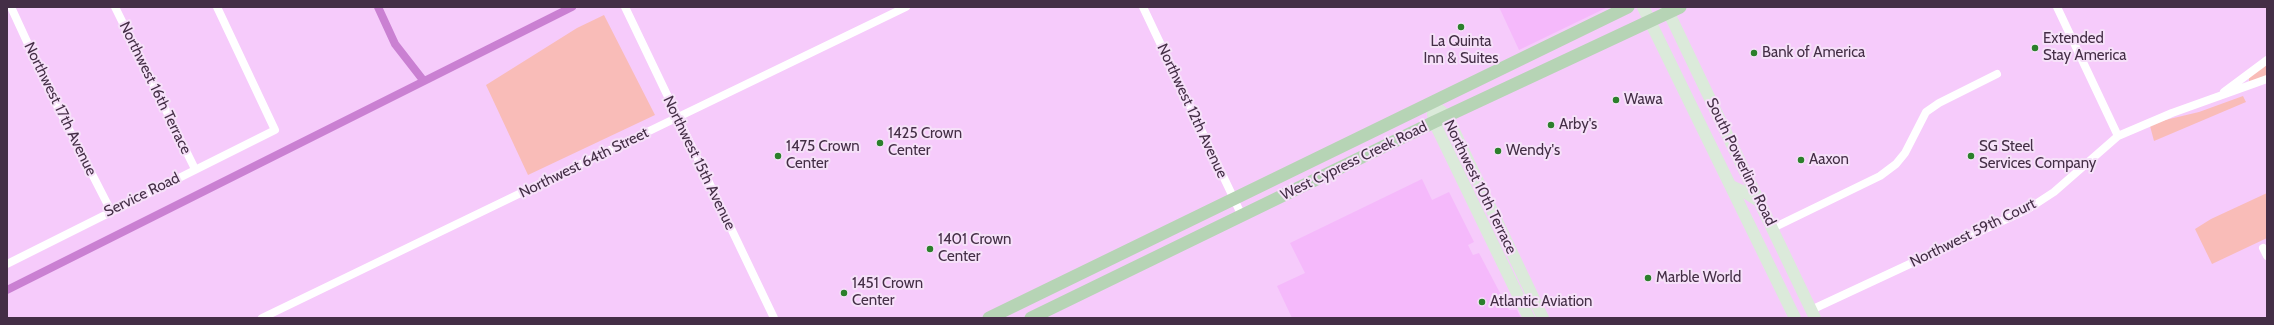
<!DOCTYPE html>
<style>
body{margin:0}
#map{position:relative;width:2274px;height:325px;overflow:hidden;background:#f6cbfb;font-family:Cabin,sans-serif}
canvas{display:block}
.frame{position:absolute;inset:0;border:8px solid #442e46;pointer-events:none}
</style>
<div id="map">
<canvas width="2274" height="325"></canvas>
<div class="frame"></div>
</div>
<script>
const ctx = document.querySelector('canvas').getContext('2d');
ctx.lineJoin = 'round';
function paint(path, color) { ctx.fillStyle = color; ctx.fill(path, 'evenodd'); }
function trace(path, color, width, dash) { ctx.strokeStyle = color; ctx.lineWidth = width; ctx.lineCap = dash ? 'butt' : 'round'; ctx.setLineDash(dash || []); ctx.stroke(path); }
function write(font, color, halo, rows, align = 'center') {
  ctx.font = font + ' Cabin,sans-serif'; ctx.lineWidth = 4; ctx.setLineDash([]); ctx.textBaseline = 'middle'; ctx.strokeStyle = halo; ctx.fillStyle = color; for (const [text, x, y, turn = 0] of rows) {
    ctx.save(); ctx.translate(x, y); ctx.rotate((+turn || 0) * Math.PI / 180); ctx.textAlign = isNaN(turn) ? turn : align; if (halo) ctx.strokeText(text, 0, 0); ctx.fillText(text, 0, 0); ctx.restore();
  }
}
paint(new Path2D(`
 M 1499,7 L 1608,7 L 1519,50 Z
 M 1422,179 L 1432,200 L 1449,192 L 1474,242 L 1468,245 L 1473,255 L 1479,253 L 1509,310 L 1517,310 L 1521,318 L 1292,318 L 1277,286 L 1305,273 L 1290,243 Z`), '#f5b9fb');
paint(new Path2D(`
 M 604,15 L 655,115 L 528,175 L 486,85 L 577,28 Z
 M 2267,60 L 2267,79 L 2249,87 L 2249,75 Z
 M 2243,96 L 2246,102 L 2154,141 L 2150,126 L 2161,121 L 2199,112 Z
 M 2267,193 L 2267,238 L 2212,264 L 2195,229 L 2211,219 Z`), '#f9bcb8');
trace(new Path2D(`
 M 378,7 L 395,44 L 423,80
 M 7,290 L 572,7`), '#ca80d2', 8);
trace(new Path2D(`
 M 11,7 L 52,96 L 111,211
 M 115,7 L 195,169
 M 625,7 L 774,318
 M 1143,7 L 1242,216
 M 2057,7 L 2118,136
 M 2224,92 L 2267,60
 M 1773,228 L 1880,176 L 1896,164 L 1905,153 L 1926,112 L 1939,103 L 1997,74
 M 2263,248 L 2267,256
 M 7,264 L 275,130 L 217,7
 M 1811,310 L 2028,209 L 2054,192 L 2118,136 L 2172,113 L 2267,79
 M 262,318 L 906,7`), '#fff', 8);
trace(new Path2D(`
 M 1643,7 L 1795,318
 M 1666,7 L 1815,318
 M 1431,103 L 1447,116 L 1543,318
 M 1433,114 L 1434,122 L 1529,318
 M 1731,186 L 1746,193 L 1760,202`), '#dbeada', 12);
trace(new Path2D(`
 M 989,318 L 1628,7
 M 1031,318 L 1434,122 L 1680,7`), '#b6d4b5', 13);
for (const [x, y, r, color] of [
 [1461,27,4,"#2b7f2b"],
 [2035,48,4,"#2b7f2b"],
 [1754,53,4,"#2b7f2b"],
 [1616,100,4,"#2b7f2b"],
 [1551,125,4,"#2b7f2b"],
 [880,143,4,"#2b7f2b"],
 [1498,151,4,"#2b7f2b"],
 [778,156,4,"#2b7f2b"],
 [1971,156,4,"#2b7f2b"],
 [1801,160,4,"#2b7f2b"],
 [930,249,4,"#2b7f2b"],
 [1648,278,4,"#2b7f2b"],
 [844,293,4,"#2b7f2b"],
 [1482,302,4,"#2b7f2b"]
]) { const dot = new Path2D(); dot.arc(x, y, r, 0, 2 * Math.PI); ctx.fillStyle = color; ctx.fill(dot); trace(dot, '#f6e1f9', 1.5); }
write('15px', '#442e46', '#f6e1f9', [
 ["Extended",2043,39],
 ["Stay America",2043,56],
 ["La Quinta",1461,42,"center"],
 ["Inn & Suites",1461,59,"center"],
 ["Bank of America",1762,53],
 ["Wawa",1624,100],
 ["Arby's",1559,125],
 ["1425 Crown",888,134],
 ["Center",888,151],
 ["1475 Crown",786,147],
 ["Center",786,164],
 ["SG Steel",1979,147],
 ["Services Company",1979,164],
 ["Wendy's",1506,151],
 ["Aaxon",1809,160],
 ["1401 Crown",938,240],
 ["Center",938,257],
 ["Marble World",1656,278],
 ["1451 Crown",852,284],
 ["Center",852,301],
 ["Atlantic Aviation",1490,302]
], 'left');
write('15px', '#442e46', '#f6e1f9', [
 ["Northwest 16th Terrace",155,88,64],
 ["Northwest 17th Avenue",60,109,64],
 ["Northwest 12th Avenue",1192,111,65],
 ["West Cypress Creek Road",1354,161,-26],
 ["South Powerline Road",1741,162,64],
 ["Northwest 64th Street",584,163,-26],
 ["Northwest 15th Avenue",699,163,64],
 ["Northwest 10th Terrace",1480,187,64],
 ["Service Road",142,195,-26],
 ["Northwest 59th Court",1973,233,-26]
]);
</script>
